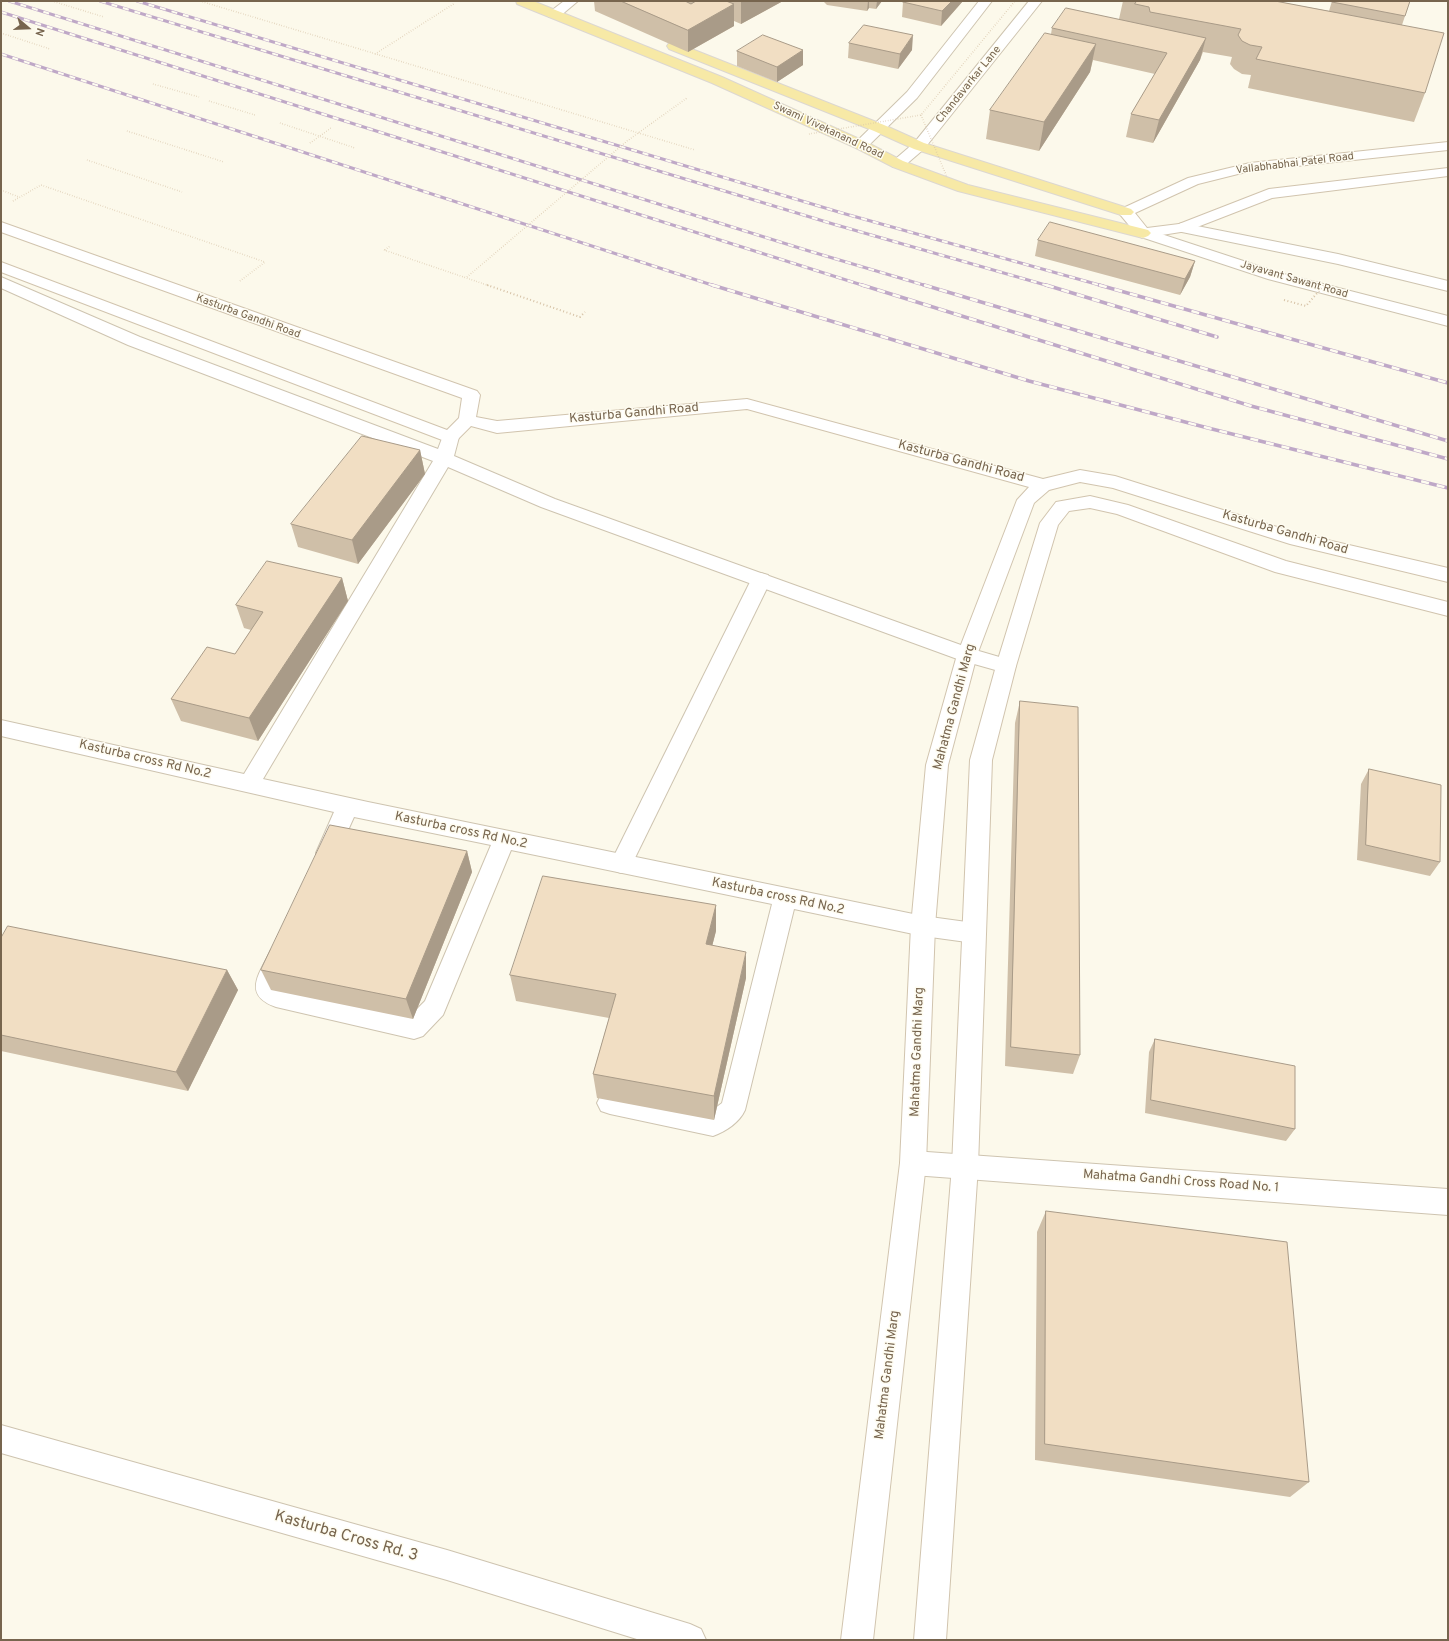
<!DOCTYPE html>
<style>
body{margin:0}
#map{position:relative;width:1449px;height:1641px;overflow:hidden;background:#fcf9eb;font-family:Overpass,sans-serif}
canvas{display:block}
.frame{position:absolute;inset:0;border:2px solid #77654e;pointer-events:none}
.north{position:absolute;left:8px;top:8px;width:40px;height:40px;-webkit-text-stroke:3px #fefcf1;paint-order:stroke;rotate:109deg;font-size:11px;font-weight:700;line-height:16px;text-align:center;color:#77654e}
.north::after{content:'';display:block;margin:auto;width:14px;height:18px;background:#77654e;clip-path:polygon(50% 0,100% 100%,50% 72%,0 100%)}
</style>
<div id="map">
<canvas width="1449" height="1641"></canvas>
<div class="frame"></div>
<div class="north">N</div>
</div>
<script>
const ctx = document.querySelector('canvas').getContext('2d');
ctx.lineJoin = 'round';
function trace(path, color, width, dash) { ctx.strokeStyle = color; ctx.lineWidth = width; ctx.lineCap = dash ? 'butt' : 'round'; ctx.setLineDash(dash || []); ctx.stroke(path); }
function paint(path, color) { ctx.fillStyle = color; ctx.fill(path, 'evenodd'); }
function write(font, color, halo, rows, align = 'center') {
  ctx.font = font + ' Overpass,sans-serif'; ctx.lineWidth = 3; ctx.setLineDash([]); ctx.textBaseline = 'middle'; ctx.strokeStyle = halo; ctx.fillStyle = color; for (const [text, x, y, turn = 0] of rows) {
    ctx.save(); ctx.translate(x, y); ctx.rotate((+turn || 0) * Math.PI / 180); ctx.textAlign = isNaN(turn) ? turn : align; if (halo) ctx.strokeText(text, 0, 0); ctx.fillText(text, 0, 0); ctx.restore();
  }
}
const service = new Path2D(`
 M 761,573 L 768,575 L 771,580 L 632,864 L 629,870 L 621,873 L 613,870 L 610,864 L 751,580 L 754,575 Z`);
const minor = new Path2D(`
 M 1,277 L 140,337 L 438,449 L 444,433 L 450,431 L 456,433 L 459,437 L 454,456 L 555,499 L 972,649 L 1013,661 L 1016,666 L 1013,671 L 1006,673 L 960,660 L 541,507 L 448,467 L 263,779 L 368,802 L 923,916 L 974,923 L 982,926 L 986,933 L 982,940 L 974,943 L 923,936 L 794,909 L 745,1110 C 739,1123 726,1131 713,1136 L 610,1114 L 601,1111 L 597,1103 L 601,1095 L 610,1092 L 710,1112 L 722,1103 L 772,904 L 511,850 L 443,1015 L 423,1036 L 414,1039 L 276,1007 C 242,995 259,974 271,950 L 279,947 L 287,950 L 291,957 L 280,982 L 282,988 L 410,1016 L 425,1001 L 491,845 L 354,817 L 335,859 L 327,862 L 319,859 L 316,853 L 334,812 L 1,736 L 1,720 L 244,774 L 433,461 L 128,345 L 1,288 Z
 M 913,1151 L 1448,1189 L 1448,1215 L 913,1175 L 904,1172 L 900,1163 L 904,1154 Z
 M 1,1425 L 447,1550 L 690,1624 L 701,1629 L 706,1640 L 640,1640 L 447,1580 L 1,1453 Z`);
const tertiary = new Path2D(`
 M 564,1 L 578,1 L 559,17 L 549,17 L 547,14 Z
 M 979,1 L 992,1 L 917,98 L 866,148 L 856,148 L 854,145 L 856,142 L 907,92 Z
 M 1029,1 L 1042,1 L 924,149 L 903,167 L 893,167 L 891,164 L 893,161 L 914,143 Z
 M 1182,223 L 1338,254 L 1448,281 L 1448,291 L 1338,264 L 1177,231 L 1174,228 L 1177,225 Z
 M 1143,228 L 1280,273 L 1448,316 L 1448,326 L 1268,279 L 1138,236 L 1135,233 L 1138,230 Z`);
const secondary = new Path2D(`
 M 1448,142 L 1448,150 L 1250,171 L 1198,184 L 1135,213 L 1147,228 L 1179,224 L 1269,189 L 1448,168 L 1448,176 L 1272,198 L 1187,231 L 1143,238 L 1138,236 L 1118,212 L 1121,209 L 1188,178 L 1250,163 Z
 M 1,222 L 477,391 L 480,395 L 476,417 L 497,421 L 747,399 L 1043,479 L 1080,470 L 1115,476 L 1293,532 L 1448,568 L 1448,582 L 1290,544 L 1113,488 L 1080,482 L 1049,490 L 1034,503 L 977,655 L 948,765 L 935,926 L 926,1163 L 873,1640 L 841,1640 L 900,1163 L 911,926 L 926,765 L 957,655 L 1017,500 L 1029,487 L 747,409 L 497,433 L 471,426 L 456,441 L 450,443 L 1,272 L 1,262 L 447,430 L 459,418 L 462,398 L 1,232 Z
 M 1090,496 L 1128,505 L 1286,561 L 1448,602 L 1448,616 L 1275,572 L 1117,514 L 1090,508 L 1069,511 L 1058,525 L 1016,666 L 992,760 L 978,1166 L 946,1640 L 914,1640 L 952,1166 L 970,760 L 996,666 L 1040,523 L 1056,502 Z`);
const primary = new Path2D(`
 M 516,1 L 533,1 L 722,77 L 866,142 L 903,161 L 968,185 L 1148,230 L 1151,233 L 1148,236 L 1143,238 L 958,191 L 893,167 L 856,148 L 712,83 L 517,4 Z
 M 674,42 L 884,125 L 924,143 L 1131,209 L 1134,212 L 1131,215 L 1121,215 L 914,149 L 874,131 L 669,49 L 667,46 L 669,43 Z`);
trace(service, '#cec4b0', 2);
trace(minor, '#cec4b0', 2);
trace(tertiary, '#cec4b0', 2);
trace(secondary, '#d1c4ae', 2);
trace(primary, '#dcd7d1', 2);
trace(new Path2D(`
 M 52,1 L 104,17
 M 200,1 L 695,150
 M 1,33 L 50,49
 M 375,54 L 455,3
 M 153,84 L 199,97
 M 209,101 L 255,115
 M 280,123 L 355,148
 M 127,131 L 224,162
 M 627,141 L 687,98
 M 310,143 L 331,128
 M 87,160 L 182,192
 M 1,190 L 19,197
 M 13,201 L 41,185 L 265,262
 M 384,250 L 490,286
 M 385,250 L 390,246
 M 240,281 L 265,262`), '#d6c2a6', 1.5, [0.5, 2]);
trace(new Path2D(`
 M 487,285 L 580,317 L 585,312`), '#d6c2a6', 2, [1, 2.5]);
paint(service, '#fff');
paint(minor, '#fff');
paint(tertiary, '#fff');
paint(secondary, '#fff');
paint(primary, '#f7e9a6');
const railFar1 = new Path2D(`
 M 9,1 L 809,251 L 927,286
 M 100,1 L 833,224 L 1049,286
 M 137,1 L 842,213 L 1103,286
 M 1,12 L 865,286
 M 1,54 L 715,286`);
const rail = new Path2D(`
 M 712,285 L 1029,381 L 1208,428 L 1448,488
 M 862,285 L 1251,406 L 1448,459
 M 924,285 L 1448,441
 M 1046,285 L 1217,337
 M 1099,285 L 1448,383`);
trace(railFar1, '#bfa8c7', 3);
trace(rail, '#bfa8c7', 3.5);
trace(railFar1, '#fefcf1', 2, [6]);
trace(rail, '#fefcf1', 2.5, [8]);
trace(new Path2D(`
 M 921,115 L 947,177
 M 809,134 L 921,115 L 1015,1
 M 467,277 L 627,141
 M 1323,286 L 1324,285`), '#d6c2a6', 1.5, [0.5, 2]);
trace(new Path2D(`
 M 1284,300 L 1306,306 L 1324,285`), '#d6c2a6', 2, [1, 2.5]);
paint(new Path2D(`
 M 594,1 L 783,1 L 741,24 L 734,21 L 734,26 L 688,52 L 595,11 Z
 M 823,1 L 882,1 L 876,9 L 869,8 L 867,11 L 827,5 Z
 M 963,1 L 941,26 L 902,17 L 903,2 Z
 M 1123,1 L 1275,1 L 1329,11 L 1332,1 L 1410,1 L 1402,25 L 1425,93 L 1414,122 L 1248,88 L 1251,75 L 1242,74 L 1234,69 L 1230,64 L 1232,57 L 1203,52 L 1200,60 L 1153,143 L 1126,137 L 1131,114 L 1155,74 L 1093,60 L 1090,72 L 1039,151 L 986,139 L 990,110 L 1051,34 L 1052,28 L 1119,19 Z
 M 849,43 L 912,50 L 898,69 L 848,58 Z
 M 803,50 L 803,65 L 777,82 L 737,66 L 737,51 Z
 M 1038,240 L 1195,261 L 1190,277 L 1180,295 L 1035,256 Z
 M 420,450 L 425,474 L 358,564 L 298,547 L 291,524 Z
 M 342,578 L 348,601 L 258,741 L 181,721 L 171,699 L 235,654 L 251,630 L 244,628 L 236,605 Z
 M 1020,701 L 1080,1055 L 1073,1074 L 1005,1066 L 1015,723 Z
 M 1369,769 L 1440,862 L 1430,876 L 1357,860 L 1361,784 Z
 M 467,851 L 472,872 L 413,1019 L 271,990 L 261,970 Z
 M 716,905 L 716,931 L 712,946 L 746,978 L 714,1120 L 597,1098 L 593,1074 L 609,1018 L 516,1001 L 510,975 Z
 M 1,938 L 227,970 L 238,990 L 188,1091 L 1,1051 Z
 M 1155,1039 L 1295,1129 L 1286,1141 L 1145,1113 L 1149,1052 Z
 M 1046,1211 L 1309,1482 L 1290,1497 L 1035,1460 L 1037,1232 Z`), '#cfbfa8');
paint(new Path2D(`
 M 744,1 L 783,1 L 741,24 L 741,2 Z
 M 868,1 L 869,1 L 869,8 L 867,11 Z
 M 877,1 L 882,1 L 876,9 Z
 M 952,1 L 963,1 L 941,26 L 942,11 Z
 M 734,4 L 734,26 L 688,52 L 688,30 Z
 M 913,35 L 912,50 L 898,69 L 900,54 Z
 M 1206,38 L 1200,60 L 1153,143 L 1159,120 Z
 M 1096,44 L 1090,72 L 1039,151 L 1044,122 Z
 M 803,50 L 803,65 L 777,82 L 777,67 Z
 M 1195,261 L 1190,277 L 1180,295 L 1185,279 Z
 M 420,450 L 425,474 L 358,564 L 352,540 Z
 M 342,578 L 348,601 L 258,741 L 249,718 Z
 M 467,851 L 472,872 L 413,1019 L 406,999 Z
 M 716,905 L 716,931 L 706,970 L 706,944 Z
 M 746,952 L 746,978 L 714,1120 L 714,1096 Z
 M 227,970 L 238,990 L 188,1091 L 176,1072 Z`), '#a99b88');
const building = new Path2D(`
 M 621,1 L 685,1 L 691,4 L 696,1 L 726,1 L 734,4 L 688,30 Z
 M 904,1 L 952,1 L 942,11 L 903,2 Z
 M 1137,1 L 1275,1 L 1444,33 L 1425,93 L 1256,59 L 1262,47 L 1250,45 L 1242,41 L 1238,35 L 1241,29 L 1150,12 L 1149,7 L 1135,4 Z
 M 1332,1 L 1410,1 L 1405,16 L 1332,2 Z
 M 1066,8 L 1206,38 L 1159,120 L 1131,114 L 1167,53 L 1052,28 Z
 M 864,25 L 913,35 L 900,54 L 849,43 Z
 M 1045,33 L 1096,44 L 1044,122 L 990,110 Z
 M 763,35 L 803,50 L 777,67 L 737,51 Z
 M 1050,222 L 1195,261 L 1185,279 L 1038,240 Z
 M 362,436 L 420,450 L 352,540 L 291,524 Z
 M 267,561 L 342,578 L 249,718 L 171,699 L 207,647 L 235,654 L 263,612 L 236,605 Z
 M 1020,701 L 1078,707 L 1080,1055 L 1011,1047 Z
 M 1369,769 L 1441,785 L 1440,862 L 1366,845 Z
 M 330,825 L 467,851 L 406,999 L 261,970 Z
 M 543,876 L 716,905 L 706,944 L 746,952 L 714,1096 L 593,1074 L 616,994 L 510,975 Z
 M 8,926 L 227,970 L 176,1072 L 1,1035 L 1,938 Z
 M 1155,1039 L 1295,1066 L 1295,1129 L 1151,1100 Z
 M 1046,1211 L 1287,1242 L 1309,1482 L 1045,1444 Z`);
paint(building, '#f1dec3');
trace(building, '#a99b88', 1);
write('11px', '#77654e', '#fefcf1', [
 ["Chandavarkar Lane",969,85,-51],
 ["Swami Vivekanand Road",828,131,25],
 ["Vallabhabhai Patel Road",1295,164,-7],
 ["Jayavant Sawant Road",1294,280,16],
 ["Kasturba Gandhi Road",248,317,20]
]);
write('13px', '#77654e', '#fefcf1', [
 ["Kasturba Gandhi Road",634,414,-5],
 ["Kasturba Gandhi Road",961,462,15],
 ["Kasturba Gandhi Road",1285,533,16],
 ["Mahatma Gandhi Marg",955,707,-75],
 ["Kasturba cross Rd No.2",145,760,13],
 ["Kasturba cross Rd No.2",461,831,12],
 ["Kasturba cross Rd No.2",778,897,12],
 ["Mahatma Gandhi Marg",918,1052,-88],
 ["Mahatma Gandhi Cross Road No. 1",1181,1182,4],
 ["Mahatma Gandhi Marg",888,1375,-83]
]);
write('16px', '#77654e', '#fefcf1', [
 ["Kasturba Cross Rd. 3",346,1537,16]
]);
</script>
